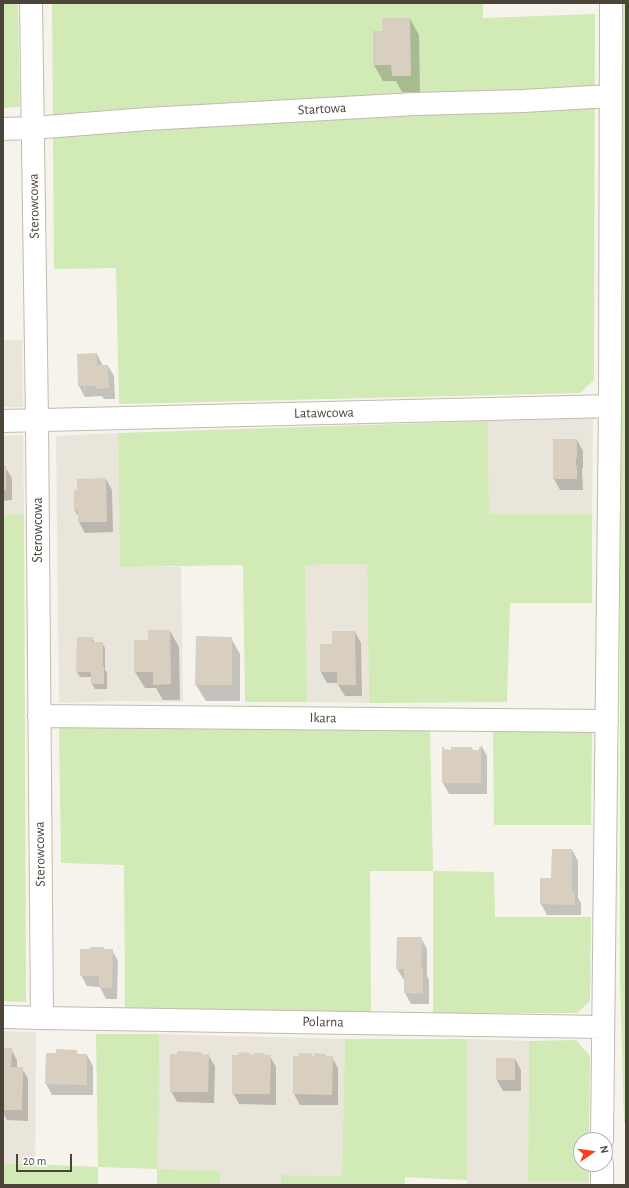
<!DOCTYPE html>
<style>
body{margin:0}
#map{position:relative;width:629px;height:1188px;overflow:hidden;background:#f6f3ec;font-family:"Alegreya Sans",sans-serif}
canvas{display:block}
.frame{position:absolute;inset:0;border:4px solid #4b4439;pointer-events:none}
.north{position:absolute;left:573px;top:1132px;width:40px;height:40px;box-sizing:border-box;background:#fff;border:1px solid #b7b4b0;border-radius:50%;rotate:77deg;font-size:11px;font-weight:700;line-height:16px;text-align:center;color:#4b4439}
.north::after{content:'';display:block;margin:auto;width:14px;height:18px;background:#fc3f1d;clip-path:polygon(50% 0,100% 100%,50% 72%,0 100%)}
.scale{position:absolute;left:16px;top:1154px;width:56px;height:18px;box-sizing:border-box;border:2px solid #4b4439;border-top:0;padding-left:5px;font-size:12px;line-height:14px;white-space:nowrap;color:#4b4439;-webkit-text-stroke:3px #fff;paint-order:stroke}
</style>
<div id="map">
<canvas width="629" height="1188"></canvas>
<div class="frame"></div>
<div class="north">N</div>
<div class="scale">20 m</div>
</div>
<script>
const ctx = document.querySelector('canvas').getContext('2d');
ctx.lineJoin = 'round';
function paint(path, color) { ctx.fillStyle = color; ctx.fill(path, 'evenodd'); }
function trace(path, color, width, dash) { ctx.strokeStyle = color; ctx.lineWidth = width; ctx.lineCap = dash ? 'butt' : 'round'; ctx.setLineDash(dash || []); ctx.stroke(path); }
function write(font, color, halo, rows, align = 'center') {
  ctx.font = font + ' "Alegreya Sans",sans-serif'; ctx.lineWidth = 3.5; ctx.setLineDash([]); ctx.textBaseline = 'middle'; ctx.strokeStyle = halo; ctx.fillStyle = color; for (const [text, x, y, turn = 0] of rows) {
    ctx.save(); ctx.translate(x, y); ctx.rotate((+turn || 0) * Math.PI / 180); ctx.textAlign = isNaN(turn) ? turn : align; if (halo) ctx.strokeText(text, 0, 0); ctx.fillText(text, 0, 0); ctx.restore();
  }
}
paint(new Path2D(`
 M 3,340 L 22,340 L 23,407 L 3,407 Z
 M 593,418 L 592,514 L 489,514 L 488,421 Z
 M 118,433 L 120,567 L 181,567 L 183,702 L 122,701 L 59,703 L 56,436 Z
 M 23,435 L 24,514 L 3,515 L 3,436 Z
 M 367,564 L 369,703 L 307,702 L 305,565 Z
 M 3,1031 L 36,1032 L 35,1164 L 3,1163 Z
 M 159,1034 L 345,1039 L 342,1176 L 281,1175 L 281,1185 L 220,1185 L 220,1171 L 157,1169 Z
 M 467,1039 L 529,1041 L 528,1181 L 589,1182 L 589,1185 L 467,1185 Z`), '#eae5da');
paint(new Path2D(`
 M 3,3 L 18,3 L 20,107 L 3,108 Z
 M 52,3 L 483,3 L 483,18 L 595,14 L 594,380 L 580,393 L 119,404 L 116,268 L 54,269 Z
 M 620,3 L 626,3 L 626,1122 L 624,1122 L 620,979 Z
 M 488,421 L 489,514 L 592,514 L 592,603 L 510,603 L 507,702 L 369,703 L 367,564 L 305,565 L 307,702 L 245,702 L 243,565 L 120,567 L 118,433 Z
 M 24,514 L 26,1002 L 3,1001 L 3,515 Z
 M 59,727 L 430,730 L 433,871 L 494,872 L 495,917 L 591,917 L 590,1001 L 577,1013 L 433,1013 L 433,871 L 370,871 L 371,1012 L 125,1008 L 124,865 L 61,863 Z
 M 493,731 L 592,731 L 591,825 L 494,825 Z
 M 96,1034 L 159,1034 L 158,1169 L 220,1171 L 220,1185 L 157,1185 L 157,1169 L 98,1167 L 98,1185 L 3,1185 L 3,1163 L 98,1167 Z
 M 345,1039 L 467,1039 L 467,1180 L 405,1177 L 405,1185 L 281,1185 L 281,1175 L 342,1176 Z
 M 576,1040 L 590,1056 L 589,1140 L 581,1140 L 581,1164 L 589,1164 L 589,1182 L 528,1181 L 529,1041 Z`), '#d2eab5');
paint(new Path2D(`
 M 410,19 L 419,35 L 420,92 L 402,92 L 396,81 L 383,81 L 374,65 L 383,32 Z
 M 97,354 L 103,366 L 108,366 L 114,376 L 115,399 L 104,399 L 102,396 L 85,397 L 79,386 Z
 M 577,440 L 583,451 L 583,468 L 582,468 L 583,490 L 560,490 L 554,479 Z
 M 3,467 L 5,467 L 12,478 L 12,500 L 3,501 Z
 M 106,479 L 112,490 L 113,532 L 85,533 L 79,522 L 79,517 L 75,511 L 78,491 Z
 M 170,631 L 179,647 L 180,700 L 163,700 L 156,688 L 145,688 L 135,672 L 149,641 Z
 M 355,632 L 361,643 L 362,696 L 345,696 L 338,685 L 338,683 L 327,683 L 321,672 L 333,645 Z
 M 78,638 L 92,638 L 95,643 L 102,643 L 105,648 L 105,670 L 107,672 L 107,689 L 95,689 L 92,684 L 92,677 L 80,677 L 77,672 Z
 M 231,638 L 240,654 L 240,701 L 206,701 L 196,685 Z
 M 481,745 L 487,756 L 487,794 L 449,794 L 443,783 L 472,748 L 473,751 L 480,751 Z
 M 572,850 L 578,861 L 578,898 L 581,903 L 581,915 L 547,915 L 541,904 L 552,879 Z
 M 421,938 L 427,949 L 427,976 L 429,980 L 429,1004 L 411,1004 L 405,993 L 405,980 L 404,980 L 397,969 Z
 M 103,948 L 105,950 L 112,950 L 118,961 L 117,999 L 106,999 L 100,987 L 87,986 L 81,975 Z
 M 3,1049 L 11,1049 L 17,1060 L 17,1068 L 22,1068 L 28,1079 L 28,1121 L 7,1120 L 3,1113 Z
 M 76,1051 L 79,1055 L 87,1055 L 93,1066 L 93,1095 L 52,1095 L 46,1084 Z
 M 202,1053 L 203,1056 L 208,1055 L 215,1066 L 214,1103 L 177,1102 L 171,1091 Z
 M 250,1054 L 251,1056 L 264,1054 L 265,1056 L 270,1056 L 276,1067 L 276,1105 L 239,1104 L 233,1093 Z
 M 311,1054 L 312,1057 L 325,1055 L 327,1057 L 332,1057 L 338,1068 L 338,1105 L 300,1105 L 294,1094 L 294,1057 Z
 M 515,1059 L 521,1070 L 521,1091 L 503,1091 L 497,1080 Z`), '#0003');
paint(new Path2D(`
 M 382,18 L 410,18 L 411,76 L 392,76 L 391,65 L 373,65 L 373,31 L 382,31 Z
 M 97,353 L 97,365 L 108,365 L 109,388 L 96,389 L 96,386 L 85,386 L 86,389 L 84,389 L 84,386 L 78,386 L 77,354 Z
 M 553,439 L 577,439 L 577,458 L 576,458 L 576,466 L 577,466 L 577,479 L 553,479 Z
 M 3,466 L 6,466 L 6,490 L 3,490 Z
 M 106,478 L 107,522 L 78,522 L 78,511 L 74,511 L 74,490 L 77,490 L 77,479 Z
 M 148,630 L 170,630 L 171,684 L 153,685 L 153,672 L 134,672 L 134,640 L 148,640 Z
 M 332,631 L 355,631 L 356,685 L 337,685 L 337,672 L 320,672 L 320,644 L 332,644 Z
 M 196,636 L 232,637 L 232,685 L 195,685 Z
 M 77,637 L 93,637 L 92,642 L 103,642 L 103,666 L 104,666 L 104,684 L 91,684 L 91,672 L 76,672 Z
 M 442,747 L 444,747 L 444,749 L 451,750 L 451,747 L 472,747 L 472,750 L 479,750 L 479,747 L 481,748 L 481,783 L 442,783 Z
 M 552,849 L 572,849 L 572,891 L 575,891 L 575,905 L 540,904 L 540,878 L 551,878 Z
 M 397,937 L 422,937 L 421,968 L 423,968 L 423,994 L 404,993 L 404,969 L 396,969 Z
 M 90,947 L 104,947 L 104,949 L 113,949 L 112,988 L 99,988 L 99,976 L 80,976 L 80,949 L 90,949 Z
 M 3,1048 L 12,1048 L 11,1067 L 23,1067 L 22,1110 L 3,1110 Z
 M 56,1049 L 77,1050 L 77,1054 L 87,1054 L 87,1085 L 45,1084 L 46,1053 L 56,1053 Z
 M 177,1051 L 202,1052 L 202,1055 L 209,1054 L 208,1092 L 170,1092 L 170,1054 L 177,1054 Z
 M 239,1052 L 250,1053 L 250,1055 L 253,1055 L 253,1053 L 264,1053 L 264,1055 L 271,1055 L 270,1094 L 232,1094 L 232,1055 L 238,1055 Z
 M 299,1053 L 311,1053 L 311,1056 L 314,1056 L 314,1053 L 326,1054 L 326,1056 L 333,1056 L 332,1095 L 293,1094 L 293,1056 L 299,1056 Z
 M 496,1058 L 515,1058 L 515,1080 L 496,1080 Z`), '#d8cfc1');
const minor = new Path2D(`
 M 3,129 L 33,128 L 147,119 L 415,104 L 523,101 L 610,96
 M 3,421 L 610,406
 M 39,716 L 607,721
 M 3,1017 L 42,1018 L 37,420 L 31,3
 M 42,1018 L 603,1027
 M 602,1140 L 610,406 L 611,3
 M 602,1185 L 602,1164`);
trace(minor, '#c2bbae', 24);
trace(minor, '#fff', 22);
write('14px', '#4b4439', '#fff', [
 ["Startowa",322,109,-3],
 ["Sterowcowa",34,206,-91],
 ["Latawcowa",324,413,-1],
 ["Sterowcowa",38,530,-90],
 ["Ikara",323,718,1],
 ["Sterowcowa",40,854,-91],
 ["Polarna",323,1022,1]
]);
</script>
